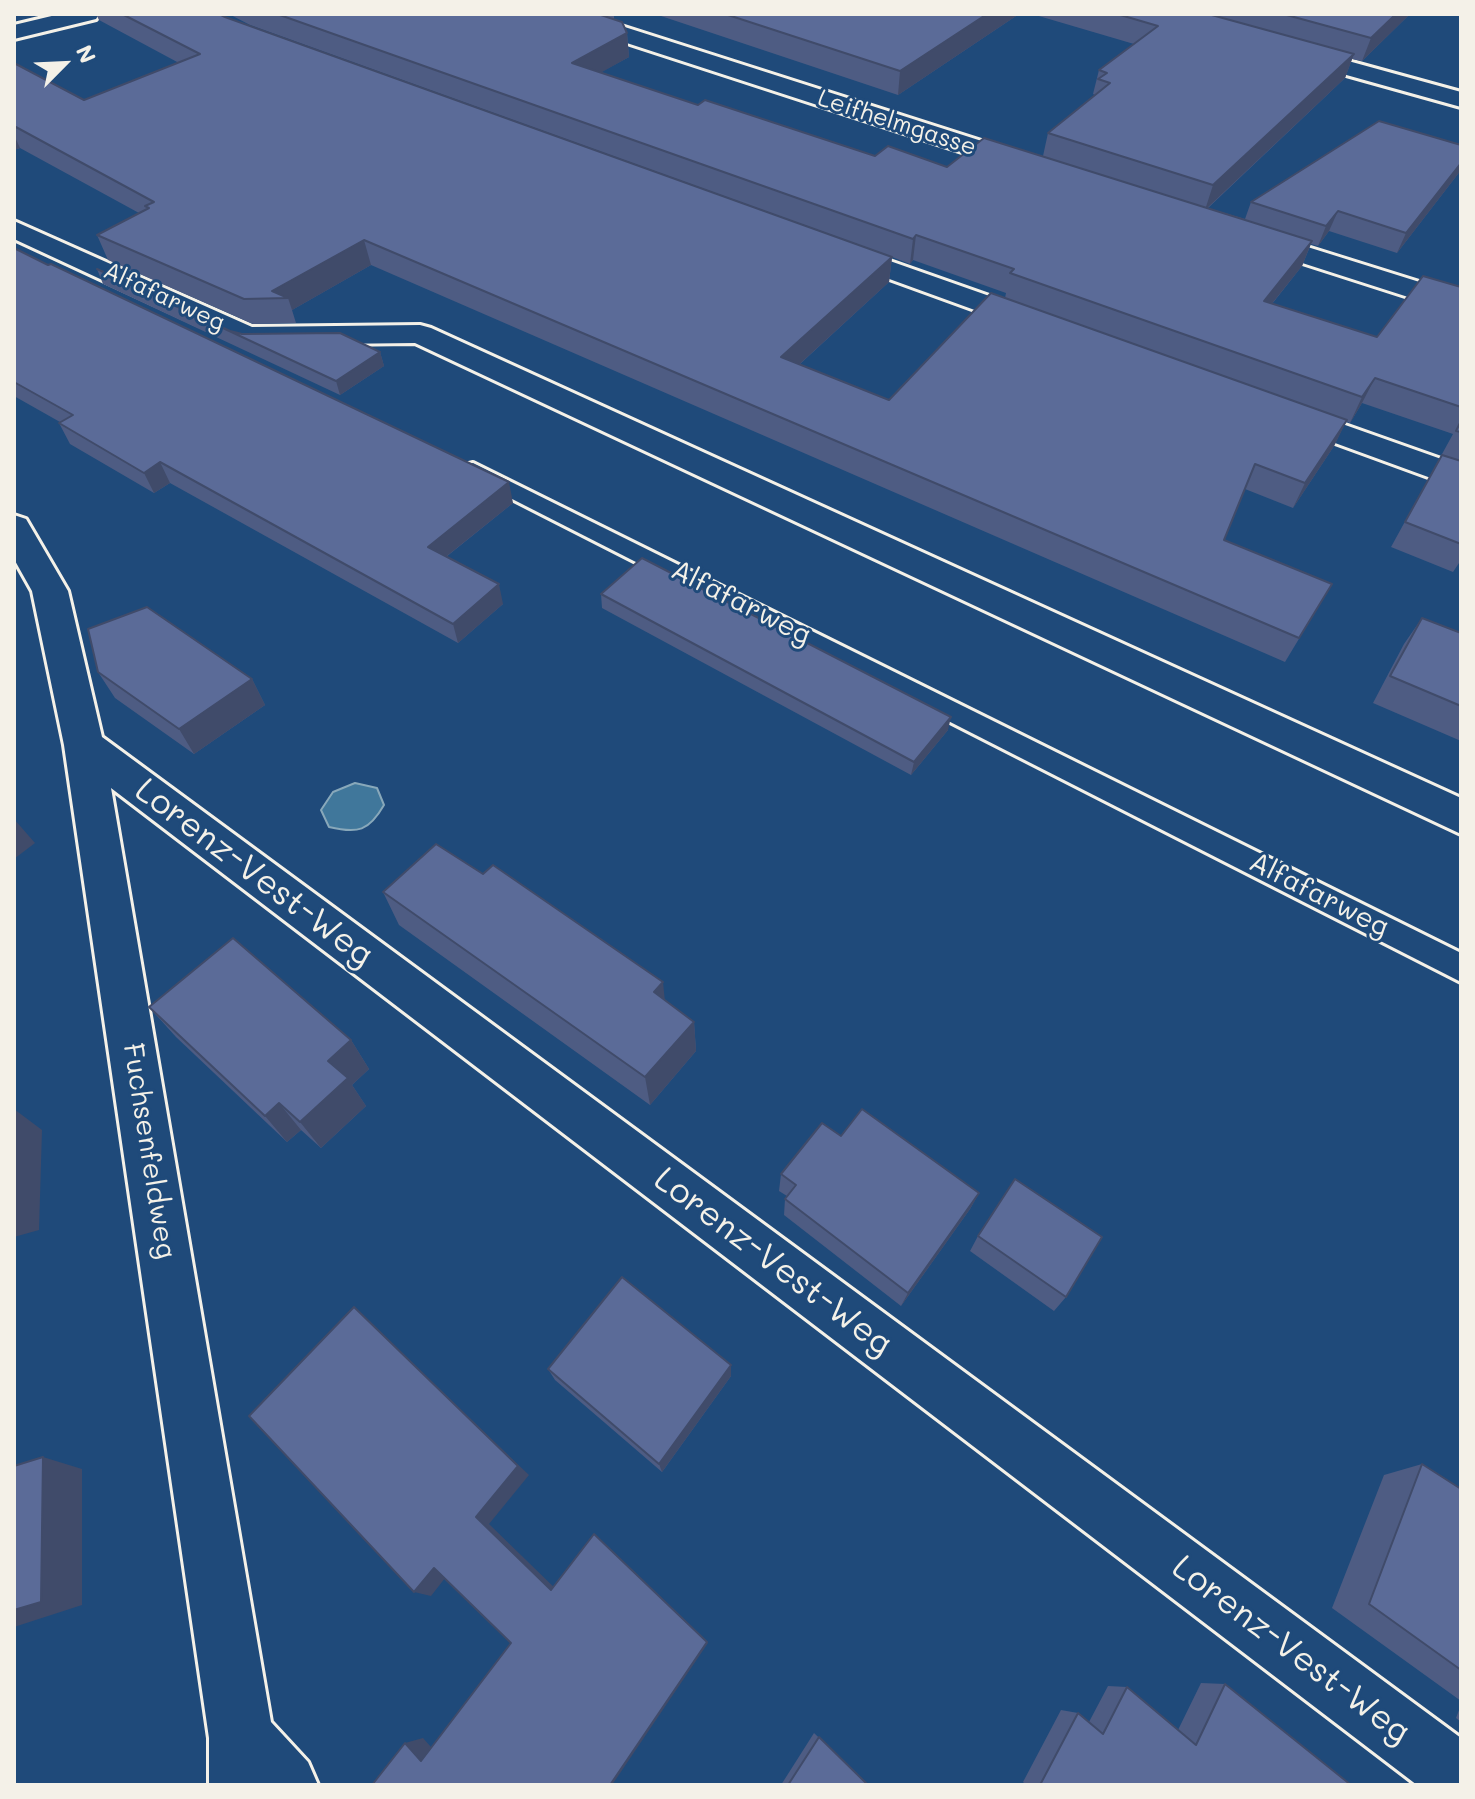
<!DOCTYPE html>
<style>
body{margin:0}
#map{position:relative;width:1475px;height:1799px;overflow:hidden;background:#1f4a7a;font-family:Mali,sans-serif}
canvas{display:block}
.frame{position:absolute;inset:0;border:16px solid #f4f1e8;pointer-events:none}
.north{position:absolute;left:24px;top:24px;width:80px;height:80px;-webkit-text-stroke:6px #1f4a7a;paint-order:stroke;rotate:66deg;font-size:22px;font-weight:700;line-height:32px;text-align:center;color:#f4f1e8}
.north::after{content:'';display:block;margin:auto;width:28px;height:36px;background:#f4f1e8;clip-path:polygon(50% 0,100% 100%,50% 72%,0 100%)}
</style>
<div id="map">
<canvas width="1475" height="1799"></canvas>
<div class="frame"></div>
<div class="north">N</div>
</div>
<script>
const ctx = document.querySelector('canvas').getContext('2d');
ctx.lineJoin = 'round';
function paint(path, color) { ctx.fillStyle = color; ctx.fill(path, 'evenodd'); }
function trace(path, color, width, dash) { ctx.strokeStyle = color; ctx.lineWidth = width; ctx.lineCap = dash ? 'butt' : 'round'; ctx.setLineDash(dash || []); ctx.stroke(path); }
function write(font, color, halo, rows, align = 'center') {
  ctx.font = font + ' Mali,sans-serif'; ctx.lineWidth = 6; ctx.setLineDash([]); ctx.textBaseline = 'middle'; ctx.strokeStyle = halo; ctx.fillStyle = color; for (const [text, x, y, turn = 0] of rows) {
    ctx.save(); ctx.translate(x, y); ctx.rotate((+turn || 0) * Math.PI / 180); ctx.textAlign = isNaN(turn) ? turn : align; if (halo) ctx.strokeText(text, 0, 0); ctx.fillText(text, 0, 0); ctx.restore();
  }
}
const water = new Path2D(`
 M 355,783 L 377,788 L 384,805 C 369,831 358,834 329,827 L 321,810 L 333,792 Z`);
paint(water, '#40779b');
trace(water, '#88a8ba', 2);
const service = new Path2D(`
 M 473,463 L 1461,953 L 1461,982 L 465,475 L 462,470 L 465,465 Z`);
const minor = new Path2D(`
 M 550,14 L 584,14 L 1038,159 L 1042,165 L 1038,171 L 1020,171 L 553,19 Z
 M 1290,45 L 1461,92 L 1461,107 L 1282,57 L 1278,52 L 1282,47 Z
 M 14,221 L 252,327 L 420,325 L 431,328 L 1461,798 L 1461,834 L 415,343 L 247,345 L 236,342 L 14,239 Z
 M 1250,229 L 1461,295 L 1461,314 L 1240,243 L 1236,237 L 1240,231 Z
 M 836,242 L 1049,317 L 1053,323 L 1049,329 L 1038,332 L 1027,329 L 826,256 L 822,250 L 826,244 Z
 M 1283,403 L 1461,466 L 1461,489 L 1272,420 L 1267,413 L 1272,406 Z
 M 14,515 L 26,519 L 68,591 L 102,737 L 1461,1738 L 1461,1785 L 1417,1785 L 111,788 L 271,1722 L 308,1762 L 318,1785 L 209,1785 L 209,1738 L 64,745 L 32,591 L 14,559 Z`);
const primary = new Path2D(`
 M 60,14 L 99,14 L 96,19 L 14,39 L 14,25 Z`);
trace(service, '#f4f1e8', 6);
trace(minor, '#f4f1e8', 6);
trace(primary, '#f4f1e8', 6);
paint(service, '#1f4a7a');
paint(minor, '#1f4a7a');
paint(primary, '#1f4a7a');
paint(new Path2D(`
 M 96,14 L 219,14 L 225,17 L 890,256 L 250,25 L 229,14 L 614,14 L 614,19 L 627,33 L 629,57 L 601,72 L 698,105 L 875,156 L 947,167 L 1043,156 L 1048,133 L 1095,95 L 1093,94 L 1099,70 L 1134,44 L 1032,14 L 1410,14 L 1362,61 L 1352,59 L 1345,78 L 1208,208 L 1245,219 L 1251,202 L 1461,145 L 1461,170 L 1397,253 L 1329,231 L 1318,246 L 1311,244 L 1302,266 L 1272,304 L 1377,337 L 1461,287 L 1461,560 L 1453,572 L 1391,547 L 1453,434 L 1362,403 L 1350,423 L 1346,421 L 1334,446 L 1293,508 L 1245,489 L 1224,540 L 1332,584 L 1285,662 L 371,265 L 292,310 L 296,323 L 253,324 L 108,260 L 97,235 L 139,213 L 20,148 L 14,150 L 14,63 L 84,100 L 179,63 L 99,20 ZM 892,257 L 910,264 L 913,260 L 1006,293 L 1005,298 L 889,400 L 800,364 L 889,282 Z
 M 655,14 L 1019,14 L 898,95 Z
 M 14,248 L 513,503 L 446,557 L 503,604 L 458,643 L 170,483 L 154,493 L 70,444 L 59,423 L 60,422 L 14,396 Z
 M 97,269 L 230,331 L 242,334 L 380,352 L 384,366 L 340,395 L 103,284 Z
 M 601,594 L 948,730 L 911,775 L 602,608 Z
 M 1422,618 L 1461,633 L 1461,741 L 1373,703 L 1404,644 Z
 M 98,672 L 252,679 L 265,705 L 194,754 L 115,698 Z
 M 383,892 L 665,1000 L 694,1022 L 696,1051 L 650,1105 L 399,925 Z
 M 149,1007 L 351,1040 L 369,1069 L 352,1085 L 366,1106 L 321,1148 L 301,1130 L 287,1142 L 176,1037 Z
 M 841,1136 L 979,1193 L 970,1209 L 901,1306 L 784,1215 L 785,1199 L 787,1196 L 779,1191 L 781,1174 Z
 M 978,1236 L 1066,1297 L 1054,1311 L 970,1251 Z
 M 548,1369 L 731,1376 L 662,1472 L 555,1380 Z
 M 1422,1464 L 1461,1489 L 1461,1701 L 1332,1608 L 1384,1475 Z
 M 1201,1683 L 1225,1684 L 1351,1785 L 1026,1785 L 1023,1782 L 1061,1710 L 1078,1713 L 1089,1722 L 1108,1686 L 1127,1687 L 1178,1730 Z
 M 1461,1705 L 1461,1722 L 1456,1718 Z
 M 814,1733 L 868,1785 L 781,1785 Z`), '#4e5c83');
paint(new Path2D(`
 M 987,14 L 1019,14 L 898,95 L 900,71 Z
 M 1396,14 L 1410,14 L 1362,61 L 1371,38 Z
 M 627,33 L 629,57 L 575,87 L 572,63 Z
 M 1354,54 L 1345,78 L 1205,210 L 1213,185 Z
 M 14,135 L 20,148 L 14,150 Z
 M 1461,163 L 1461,170 L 1397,253 L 1406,233 Z
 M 1338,211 L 1329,231 L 1318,246 L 1326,226 Z
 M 916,235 L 913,260 L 910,264 L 913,239 Z
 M 364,240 L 371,265 L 292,310 L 288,298 L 272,291 Z
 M 1312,241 L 1302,266 L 1254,326 L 1264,301 Z
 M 892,257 L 889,282 L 780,382 L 781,357 Z
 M 380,352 L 384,366 L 340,395 L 336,381 Z
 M 1375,378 L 1362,403 L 1350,423 L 1362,397 Z
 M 1347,420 L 1334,446 L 1293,508 L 1305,483 Z
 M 160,462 L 170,483 L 154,493 L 144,473 Z
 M 509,482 L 513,503 L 433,567 L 428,547 Z
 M 499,584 L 503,604 L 458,643 L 453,624 Z
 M 252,679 L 265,705 L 194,754 L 179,729 Z
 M 951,717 L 948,730 L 911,775 L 914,762 Z
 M 14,819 L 35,843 L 14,859 Z
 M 663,982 L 666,1012 L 654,992 Z
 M 694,1022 L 696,1051 L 650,1105 L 645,1077 Z
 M 351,1040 L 369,1069 L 352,1085 L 366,1106 L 321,1148 L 300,1122 L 328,1061 Z
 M 279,1103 L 301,1130 L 287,1142 L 265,1116 Z
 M 14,1109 L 42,1130 L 39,1230 L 14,1237 Z
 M 979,1193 L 970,1209 L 901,1306 L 908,1293 Z
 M 371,1324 L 529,1475 L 489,1524 L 561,1594 L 551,1590 L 476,1517 Z
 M 731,1365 L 731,1376 L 662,1472 L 659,1464 Z
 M 43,1457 L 82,1469 L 82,1605 L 14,1627 L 14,1610 Z
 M 594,1534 L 708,1643 L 612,1785 L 610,1785 Z
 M 434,1568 L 449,1573 L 431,1596 L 414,1592 Z
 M 423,1738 L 439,1756 L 421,1761 L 405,1743 Z`), '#404b6a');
const building = new Path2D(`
 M 122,14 L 219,14 L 225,17 L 892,257 L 781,357 L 889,400 L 991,293 L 1347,420 L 1305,483 L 1255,464 L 1224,540 L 1332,584 L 1299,638 L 364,240 L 272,291 L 288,298 L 244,299 L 97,235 L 149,208 L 145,206 L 154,202 L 14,126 L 14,63 L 84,100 L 200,54 Z
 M 277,14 L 598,14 L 622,22 L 627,33 L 572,63 L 698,105 L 705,100 L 875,156 L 888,146 L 947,167 L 984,138 L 1312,241 L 1264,301 L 1377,337 L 1423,276 L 1461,287 L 1461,407 L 1375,378 L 1362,397 L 1010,273 L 1014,269 L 916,235 L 913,239 Z
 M 725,14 L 987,14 L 900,71 Z
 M 1117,14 L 1208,14 L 1354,54 L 1213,185 L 1048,133 L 1110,83 L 1098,79 L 1107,73 L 1099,70 L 1158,26 Z
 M 1283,14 L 1396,14 L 1371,38 Z
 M 1379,121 L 1461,145 L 1461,163 L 1406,233 L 1338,211 L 1326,226 L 1251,202 Z
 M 14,248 L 48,265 L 51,264 L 509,482 L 428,547 L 499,584 L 453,624 L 160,462 L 144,473 L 59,423 L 73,415 L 14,382 Z
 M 97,269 L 230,331 L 242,334 L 340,333 L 380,352 L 336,381 Z
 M 1461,421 L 1461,432 L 1456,431 Z
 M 1442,455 L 1461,461 L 1461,544 L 1405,522 Z
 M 642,558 L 951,717 L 914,762 L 601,594 Z
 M 147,607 L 252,679 L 179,729 L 98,672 L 88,629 Z
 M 1422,618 L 1461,633 L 1461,706 L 1390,676 Z
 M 436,844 L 483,874 L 493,865 L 663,982 L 654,992 L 694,1022 L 645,1077 L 383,892 Z
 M 233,938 L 351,1040 L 328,1061 L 348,1078 L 300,1122 L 279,1103 L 265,1116 L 149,1007 Z
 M 862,1109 L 979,1193 L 908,1293 L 785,1199 L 796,1185 L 781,1174 L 822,1123 L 841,1136 Z
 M 1015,1179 L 1102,1237 L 1066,1297 L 978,1236 Z
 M 622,1277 L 731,1365 L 659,1464 L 548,1369 Z
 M 354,1307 L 518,1466 L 476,1517 L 551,1590 L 594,1534 L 707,1642 L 610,1785 L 372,1785 L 405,1743 L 421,1761 L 511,1643 L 434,1568 L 414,1592 L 249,1416 Z
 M 43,1457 L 41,1602 L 14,1610 L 14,1466 Z
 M 1422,1464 L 1461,1489 L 1461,1670 L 1369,1604 Z
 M 1225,1684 L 1351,1785 L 1040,1785 L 1078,1713 L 1103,1734 L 1127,1687 L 1196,1745 Z
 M 819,1737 L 868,1785 L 788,1785 Z`);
paint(building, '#5b6b98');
trace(building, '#404b6a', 2);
write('24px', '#f4f1e8', '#1f4a7a', [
 ["Leifhelmgasse",897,123,18],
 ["Alfafarweg",164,297,25]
]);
write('28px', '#f4f1e8', '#1f4a7a', [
 ["Alfafarweg",741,603,27],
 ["Alfafarweg",1319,895,27],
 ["Fuchsenfeldweg",149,1151,81]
]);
write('34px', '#f4f1e8', '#1f4a7a', [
 ["Lorenz-Vest-Weg",254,873,37],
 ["Lorenz-Vest-Weg",773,1262,37],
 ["Lorenz-Vest-Weg",1291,1650,37]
]);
</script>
